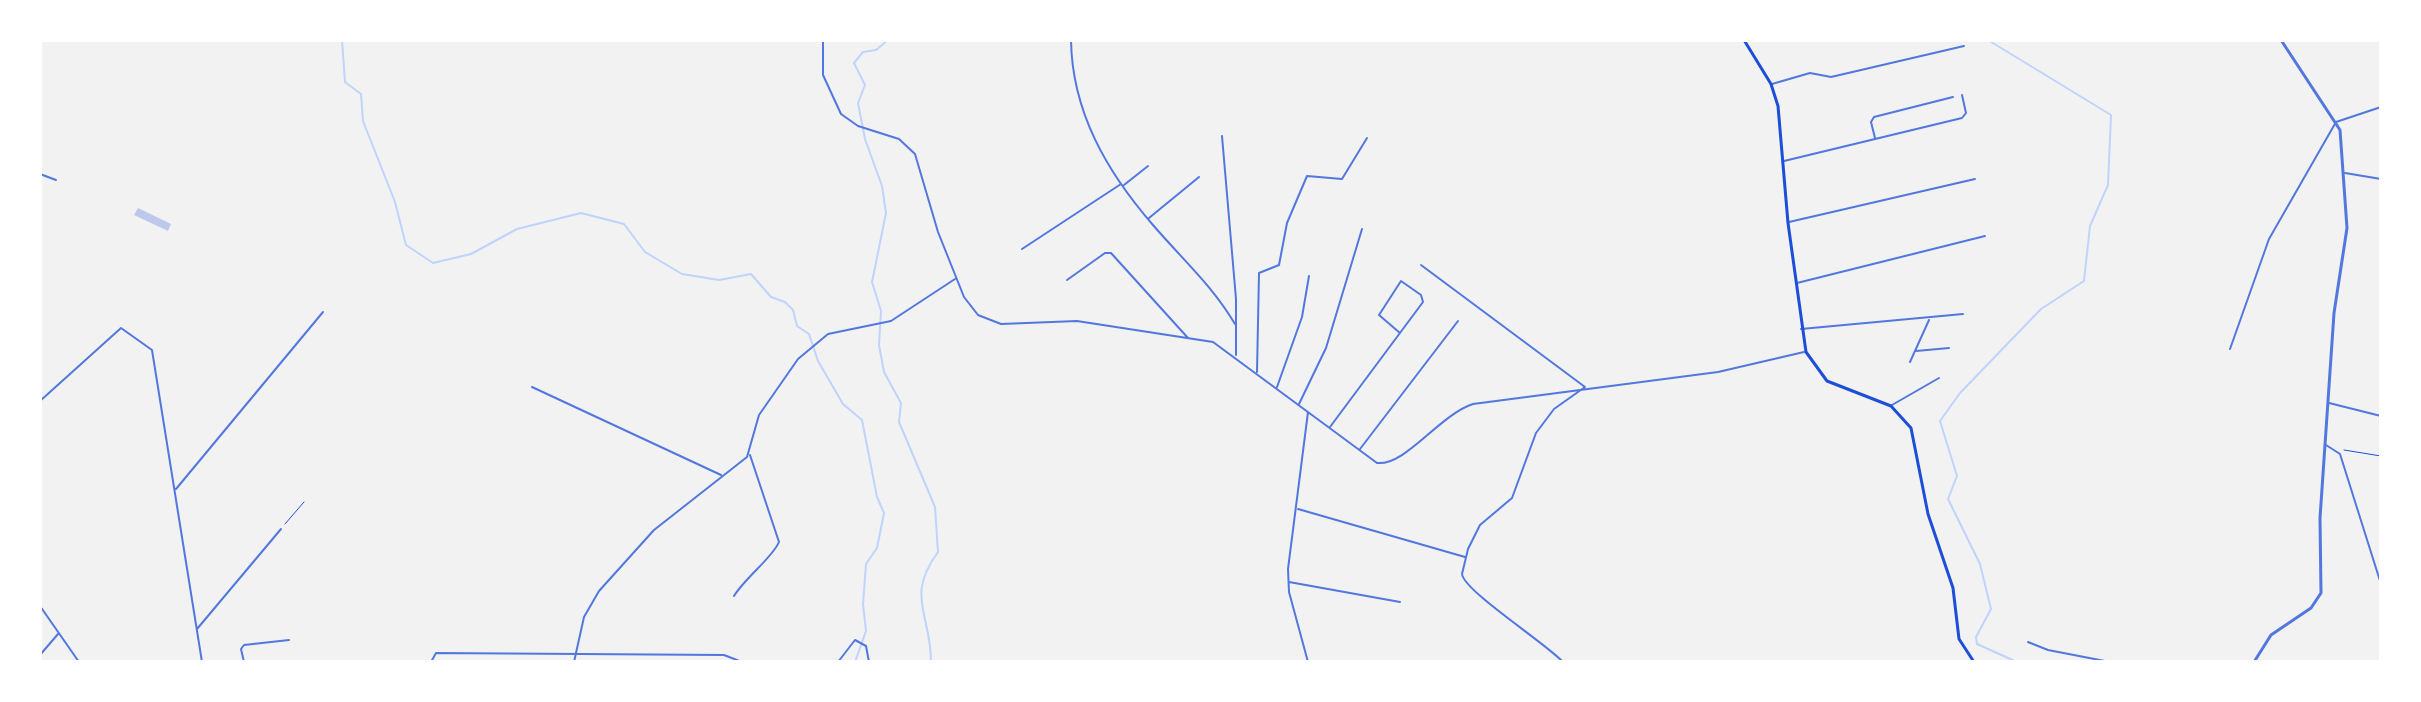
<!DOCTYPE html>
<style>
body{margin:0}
#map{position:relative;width:2421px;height:702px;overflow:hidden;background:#f2f2f2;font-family:"Archivo Narrow",sans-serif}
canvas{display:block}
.frame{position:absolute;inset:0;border:42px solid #fff;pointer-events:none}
</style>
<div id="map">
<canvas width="2421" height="702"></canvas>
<div class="frame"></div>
</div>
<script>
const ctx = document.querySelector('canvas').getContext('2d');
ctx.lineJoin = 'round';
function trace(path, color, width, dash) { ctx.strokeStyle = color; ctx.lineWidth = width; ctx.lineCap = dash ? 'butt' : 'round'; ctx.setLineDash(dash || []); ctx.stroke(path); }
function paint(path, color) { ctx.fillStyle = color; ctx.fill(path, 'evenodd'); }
trace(new Path2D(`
 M 342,40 L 345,82 L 361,94 L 363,121 L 395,202 L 406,245 L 433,263 L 471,254 L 517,229 L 581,213 L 624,224 L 645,252 L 682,274 L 719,280 L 751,274 L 771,297 L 785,302 L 793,310 L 797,326 L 809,334 L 818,361 L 843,404 L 862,420 L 877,497 L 884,513 L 877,548 L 866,564 L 863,604 L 866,631 L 855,662
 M 888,40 L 876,50 L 863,52 L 854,63 L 865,85 L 858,103 L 865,139 L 882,186 L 886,213 L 872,282 L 881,311 L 879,345 L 884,372 L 901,403 L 899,422 L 935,507 L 938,552 C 905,597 931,613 931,662
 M 1988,40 L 2111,115 L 2108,185 L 2090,226 L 2084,281 L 2041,309 L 1960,393 L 1940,421 L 1957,476 L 1948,499 L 1980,564 L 1991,609 L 1976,637 L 1977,644 L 2017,662`), '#bfd3fe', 2);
paint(new Path2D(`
 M 138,208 L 171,224 L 168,231 L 134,215 Z`), '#bdc9ec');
trace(new Path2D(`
 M 2344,450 L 2381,456
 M 285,524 L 304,502`), '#1d4ed8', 1);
trace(new Path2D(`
 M 823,40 L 823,75 L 841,114 L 858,126 L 899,139 L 915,154 L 938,232 L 964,297 L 978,315 L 1001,324 L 1077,321 L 1213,342 L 1377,463 C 1406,466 1439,415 1473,404 L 1718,372 L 1804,352
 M 1071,40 C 1072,112 1107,172 1153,225 C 1183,260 1211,284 1235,324
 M 1772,84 L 1810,73 L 1831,77 L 1964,46
 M 1222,136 L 1236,299 L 1236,355
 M 1875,138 L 1871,122 L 1874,117 L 1953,97
 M 1784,161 L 1962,118 L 1966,113 L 1962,95
 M 2345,173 L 2381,179
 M 40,174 L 56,180
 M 1124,185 L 1148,166
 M 1149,218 L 1199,177
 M 1789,222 L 1975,179
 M 1022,249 L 1121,184
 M 1421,265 L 1585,387 L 1554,409 L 1536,433 L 1512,498 L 1480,525 L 1468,549 L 1462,574 C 1464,591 1544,642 1563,662
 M 1067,280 L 1105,253 L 1111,253 L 1188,338
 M 1797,283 L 1985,236
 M 1801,329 L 1963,314
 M 2230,349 L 2269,239 L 2336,122 L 2381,107
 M 1916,351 L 1949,348
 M 1910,362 L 1929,320
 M 1257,372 L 1259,273 L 1279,265 L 1287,223 L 1307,176 L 1342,179 L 1367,138
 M 532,387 L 721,475
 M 1277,387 L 1302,317 L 1309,276
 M 40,401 L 121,328 L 152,350 L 202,662
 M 2329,403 L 2381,416
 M 1299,404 L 1326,348 L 1362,229
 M 1892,405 L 1939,378
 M 1308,412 L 1288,569 L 1289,592 L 1308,662
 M 1330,427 L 1423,302 L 1421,295 L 1401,281 L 1379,315 L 1400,333
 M 2326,445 L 2340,454 L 2381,584
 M 1360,449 L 1458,321
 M 176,489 L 323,312
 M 1298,509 L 1465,557
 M 1289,582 L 1400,602
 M 734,596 C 745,578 773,557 779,542 L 750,455
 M 40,606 L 79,662
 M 197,629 L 281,529
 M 2028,642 L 2048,650 L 2110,662
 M 40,655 L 58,634
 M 244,662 L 241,649 L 244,645 L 289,640
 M 431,662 L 436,653 L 724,655 L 742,662
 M 574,662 L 584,617 L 599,591 L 654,530 L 747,457 L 759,415 L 798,359 L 828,334 L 891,321 L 955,279
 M 838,662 L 855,640 L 866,646 L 869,662`), '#5277de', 2);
trace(new Path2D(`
 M 2254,662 L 2271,635 L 2311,608 L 2321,593 L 2320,518 L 2334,313 L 2347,228 L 2340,130 L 2281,40`), '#5277de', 3);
trace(new Path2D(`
 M 1744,40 L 1771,84 L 1778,106 L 1788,223 L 1806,352 L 1827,381 L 1891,406 L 1911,428 L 1928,514 L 1953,588 L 1959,639 L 1974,662`), '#1d4ed8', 3);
</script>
